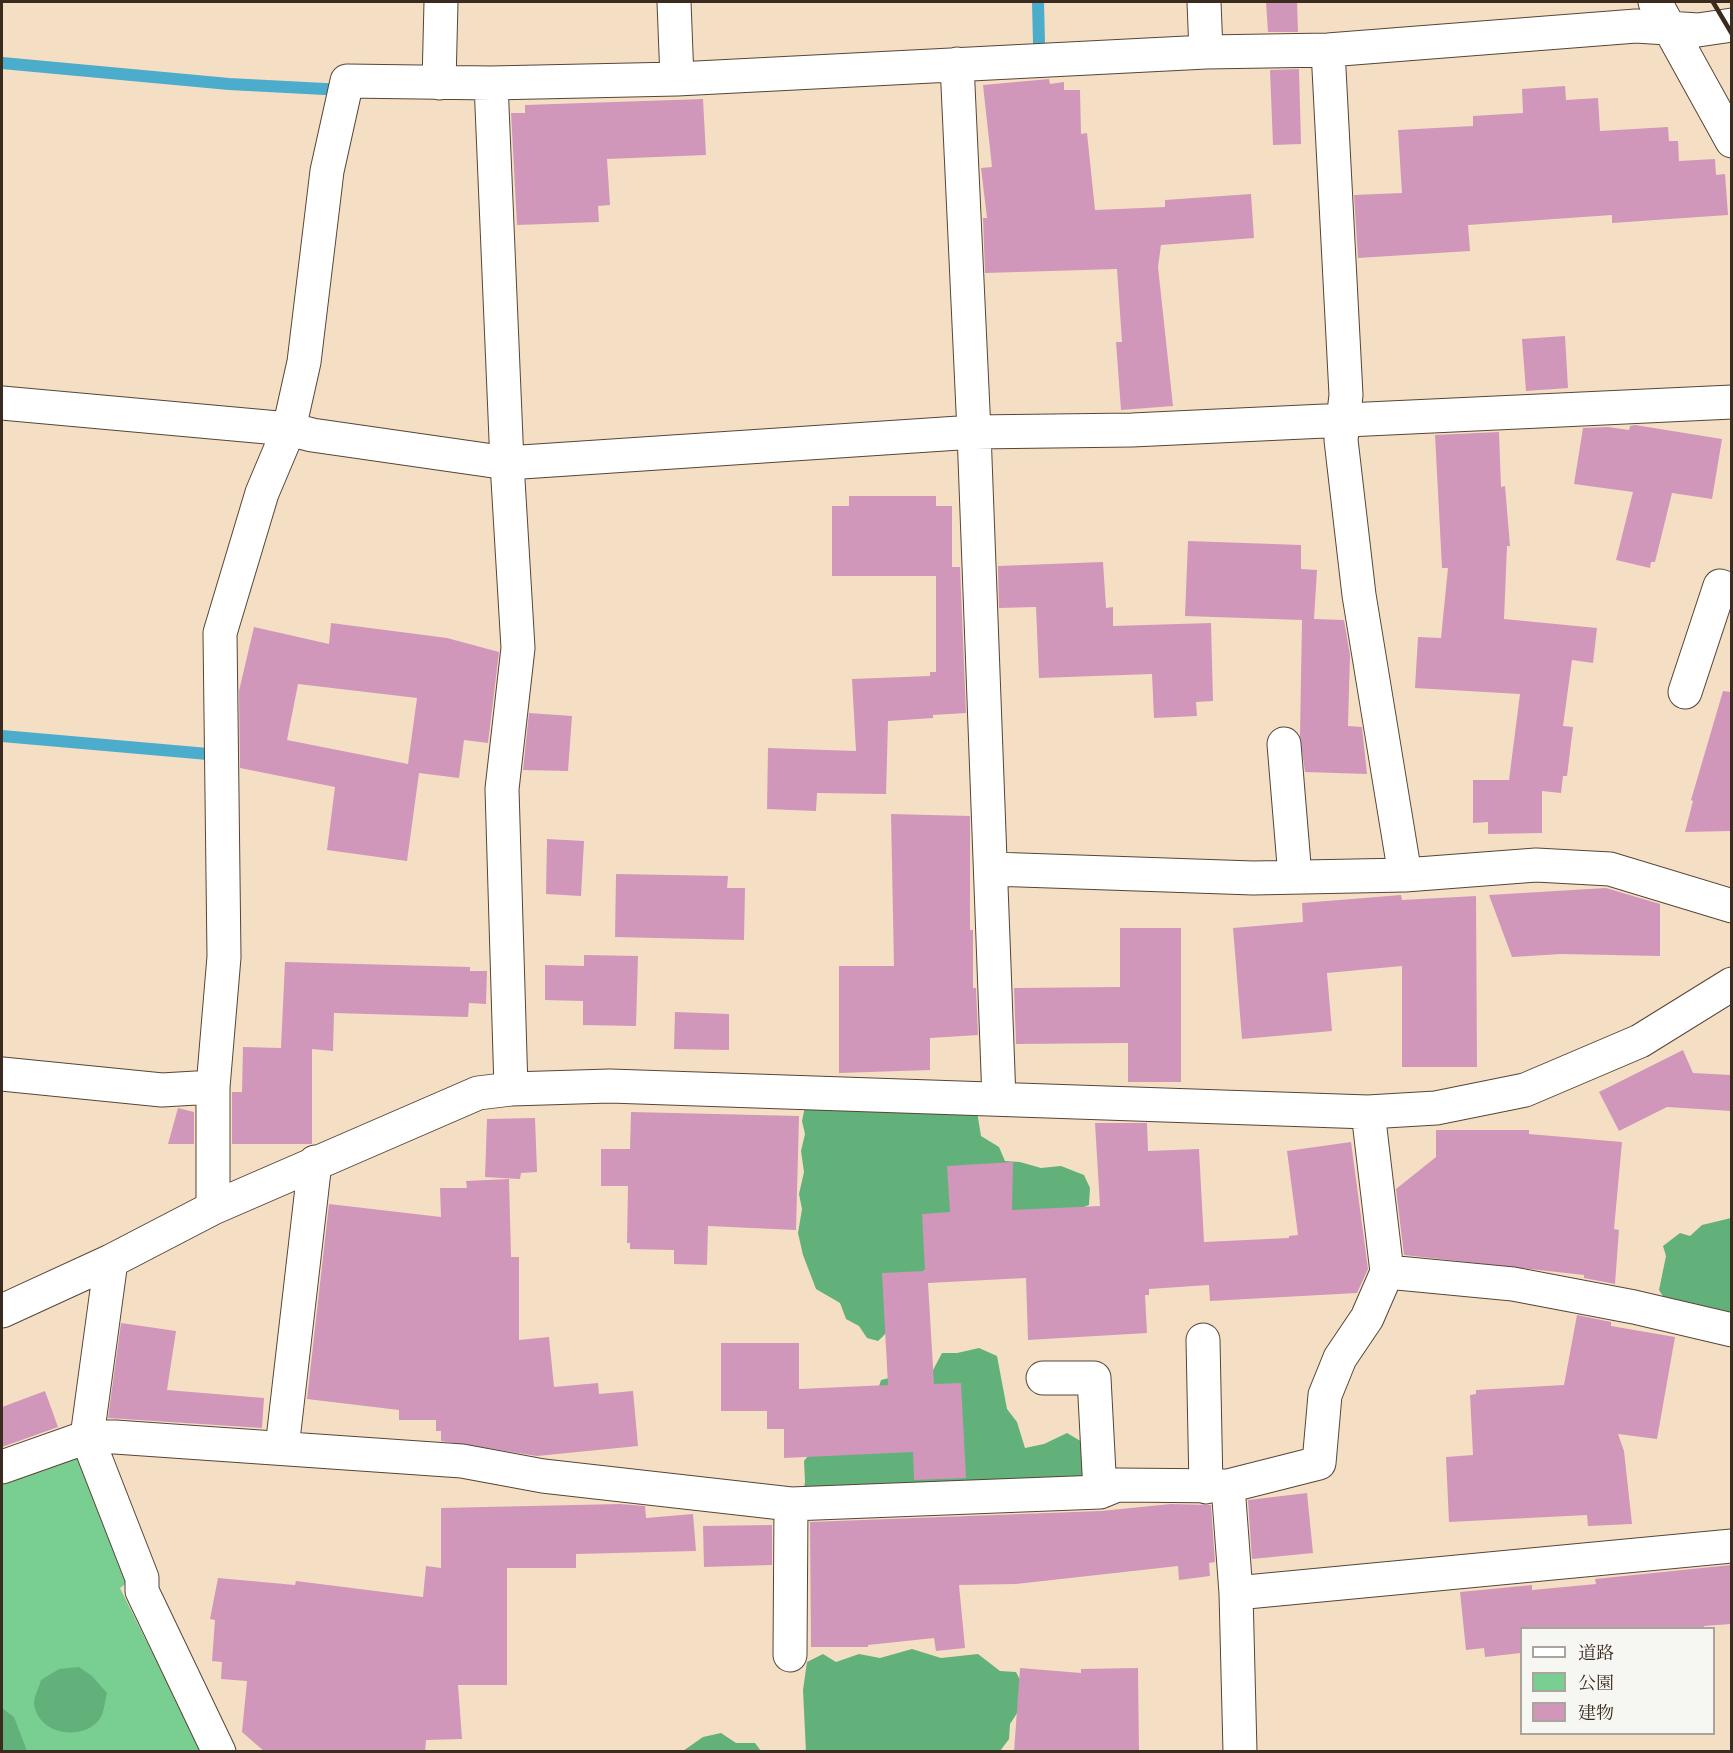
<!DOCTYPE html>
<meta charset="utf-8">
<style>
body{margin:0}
#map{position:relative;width:1733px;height:1753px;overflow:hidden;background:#f4dfc4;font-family:"Gentium Book Plus","Noto Serif JP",serif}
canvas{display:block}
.frame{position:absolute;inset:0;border:3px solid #3b2a1e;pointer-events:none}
.legend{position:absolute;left:1520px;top:1627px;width:195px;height:108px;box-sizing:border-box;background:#f6f6f2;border:2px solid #aba49d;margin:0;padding:8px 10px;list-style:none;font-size:18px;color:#3b2a1e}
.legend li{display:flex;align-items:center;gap:12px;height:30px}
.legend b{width:30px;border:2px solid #aba49d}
</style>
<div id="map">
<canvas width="1733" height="1753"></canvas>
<div class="frame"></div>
<ul class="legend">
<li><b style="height:8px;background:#fff"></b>道路</li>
<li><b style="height:16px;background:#79ce91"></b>公園</li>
<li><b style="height:16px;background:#d097bb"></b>建物</li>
</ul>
</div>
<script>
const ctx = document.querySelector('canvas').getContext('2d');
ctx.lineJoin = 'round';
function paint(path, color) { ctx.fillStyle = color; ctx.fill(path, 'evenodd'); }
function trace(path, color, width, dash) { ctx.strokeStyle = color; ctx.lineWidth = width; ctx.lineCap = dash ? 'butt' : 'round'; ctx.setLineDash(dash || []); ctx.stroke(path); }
paint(new Path2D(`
 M 79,1450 L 132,1579 L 120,1588 L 201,1751 L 2,1752 L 2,1479 Z`), '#79ce91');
paint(new Path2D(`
 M 806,1101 L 976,1105 L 981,1136 L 999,1147 L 1005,1161 L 1020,1162 L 1041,1168 L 1061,1166 L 1084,1175 L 1090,1188 L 1089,1205 L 929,1267 C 900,1287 906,1318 878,1341 L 867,1338 L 859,1326 L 846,1319 L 840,1303 L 816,1289 L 803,1255 L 798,1233 L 802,1209 L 799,1194 L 804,1172 L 801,1151 L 805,1134 L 802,1121 Z
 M 1731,1218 L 1731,1322 L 1664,1298 L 1659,1290 L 1666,1256 L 1663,1246 L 1680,1233 L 1690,1236 L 1702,1225 Z
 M 979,1348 L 997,1356 L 1007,1409 L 1017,1422 L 1025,1448 L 1044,1444 L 1067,1433 L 1084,1443 L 1086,1474 L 1060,1487 L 802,1499 L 805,1482 L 804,1461 L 816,1446 L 874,1402 L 881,1380 L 897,1376 L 931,1374 L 942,1353 L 957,1353 Z
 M 912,1649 L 941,1658 L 978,1654 L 1000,1671 L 1016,1672 L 1025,1690 L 1023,1704 L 1010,1724 L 1009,1739 L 1000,1751 L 806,1752 L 803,1690 L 807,1662 L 823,1654 L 836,1662 L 859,1654 L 880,1658 Z
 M 79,1667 L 92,1676 L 107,1693 C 105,1701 104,1714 99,1720 C 81,1742 37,1734 34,1703 C 34,1697 39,1687 41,1680 L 59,1669 Z
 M 2,1708 L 14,1717 L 27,1751 L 2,1751 Z
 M 721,1733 L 736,1743 L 755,1743 L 761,1751 L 683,1751 L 703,1737 Z`), '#62b17b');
trace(new Path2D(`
 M 1038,2 L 1039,43
 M 2,63 L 229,84 L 344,90
 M 2,736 L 208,754`), '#4caccb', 12);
paint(new Path2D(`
 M 1266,2 L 1297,2 L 1298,32 L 1268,32 Z
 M 1299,69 L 1301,144 L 1273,145 L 1270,70 Z
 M 1049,79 L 1050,84 L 1064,82 L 1064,90 L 1080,90 L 1081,134 L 1087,133 L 1095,210 L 1165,207 L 1165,200 L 1251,194 L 1254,238 L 1161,245 L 1158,267 L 1173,406 L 1121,410 L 1116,342 L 1122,342 L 1117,269 L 985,273 L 983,218 L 987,218 L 981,168 L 992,167 L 983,85 Z
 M 1565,86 L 1566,100 L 1598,98 L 1600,131 L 1668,127 L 1669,141 L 1678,141 L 1679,161 L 1715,159 L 1716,175 L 1725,174 L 1728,215 L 1612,223 L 1612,215 L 1468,225 L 1470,251 L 1358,258 L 1354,195 L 1402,193 L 1398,130 L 1473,126 L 1473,116 L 1523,113 L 1522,89 Z
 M 703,99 L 706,155 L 607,159 L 610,205 L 598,206 L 599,222 L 517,225 L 511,113 L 525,113 L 525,105 Z
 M 1565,336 L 1568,388 L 1526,391 L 1522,339 Z
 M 1635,425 L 1722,439 L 1712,499 L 1672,493 L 1655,562 L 1651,562 L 1650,568 L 1616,560 L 1633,492 L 1574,484 L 1583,428 L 1608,427 L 1629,430 L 1630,426 Z
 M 1499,432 L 1501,487 L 1505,486 L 1510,546 L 1507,546 L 1504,619 L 1597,628 L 1593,663 L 1572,660 L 1563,726 L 1573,727 L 1567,776 L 1563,776 L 1561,793 L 1542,791 L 1542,833 L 1488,834 L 1488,822 L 1473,823 L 1473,780 L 1509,780 L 1520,694 L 1415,688 L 1418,637 L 1441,638 L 1448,568 L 1442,568 L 1435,435 Z
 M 849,496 L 936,496 L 936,506 L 952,506 L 952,567 L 960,567 L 966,713 L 933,715 L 933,718 L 888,721 L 886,794 L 817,793 L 816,811 L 767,809 L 768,748 L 856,751 L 852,679 L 930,676 L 930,672 L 936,672 L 936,576 L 832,576 L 832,506 L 849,506 Z
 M 1188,541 L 1301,545 L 1301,569 L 1317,570 L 1314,619 L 1344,620 L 1350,655 L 1348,726 L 1362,727 L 1367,774 L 1305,772 L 1300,736 L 1302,620 L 1185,616 Z
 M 1103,562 L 1106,608 L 1113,607 L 1113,626 L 1211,623 L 1213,701 L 1196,702 L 1197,716 L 1154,718 L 1152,674 L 1039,678 L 1036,607 L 999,608 L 998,566 Z
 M 331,623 L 447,638 L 499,652 L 488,743 L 464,740 L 459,778 L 419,773 L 407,861 L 327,850 L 335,787 L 240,768 L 239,691 L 254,627 L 329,644 ZM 298,684 L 417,698 L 408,764 L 287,740 Z
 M 1723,691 L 1731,692 L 1731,831 L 1685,832 L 1693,801 L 1691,800 Z
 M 529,713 L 572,716 L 568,771 L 523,770 Z
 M 891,814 L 970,816 L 970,930 L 973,930 L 973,988 L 976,988 L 978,1035 L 930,1038 L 930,1070 L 839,1073 L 839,966 L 894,966 Z
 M 547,839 L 584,841 L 581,896 L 546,894 Z
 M 616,874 L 728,876 L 727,888 L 745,888 L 744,940 L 615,937 Z
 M 1606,888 L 1660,904 L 1660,956 L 1561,954 L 1512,957 L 1489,895 Z
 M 1401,895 L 1402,900 L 1476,896 L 1477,1067 L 1402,1067 L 1402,966 L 1327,973 L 1332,1031 L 1242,1039 L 1233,928 L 1303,922 L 1302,903 Z
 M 1120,928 L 1181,928 L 1181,1082 L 1128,1082 L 1128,1043 L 1016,1044 L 1014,988 L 1120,987 Z
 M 584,955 L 638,956 L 636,1026 L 583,1025 L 583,1001 L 545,1000 L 545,965 L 584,966 Z
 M 285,962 L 470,967 L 470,971 L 487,971 L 486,1004 L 469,1003 L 468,1017 L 334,1013 L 333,1051 L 312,1049 L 312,1144 L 232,1144 L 232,1092 L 242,1092 L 243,1047 L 281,1048 Z
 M 675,1012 L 729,1014 L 729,1050 L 674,1049 Z
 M 1683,1050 L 1693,1073 L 1731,1075 L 1731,1111 L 1667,1107 L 1619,1131 L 1599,1092 Z
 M 178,1108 L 194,1112 L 194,1144 L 168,1144 Z
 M 631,1112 L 799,1116 L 796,1230 L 708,1226 L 707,1265 L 674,1264 L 674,1250 L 630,1249 L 630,1243 L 627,1243 L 628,1186 L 601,1186 L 601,1149 L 630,1149 Z
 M 535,1118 L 537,1172 L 521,1173 L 520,1179 L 485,1177 L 487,1119 Z
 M 1095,1123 L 1147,1123 L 1148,1151 L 1199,1149 L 1204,1242 L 1289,1238 L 1289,1236 L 1298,1235 L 1287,1151 L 1351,1142 L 1368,1269 L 1357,1293 L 1210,1301 L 1209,1285 L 1149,1289 L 1149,1295 L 1145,1295 L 1147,1333 L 1028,1340 L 1026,1278 L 928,1283 L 934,1384 L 961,1383 L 966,1478 L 914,1480 L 913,1452 L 784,1458 L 784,1429 L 767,1429 L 767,1411 L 721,1411 L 721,1343 L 799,1343 L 799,1389 L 888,1385 L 882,1273 L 925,1271 L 922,1214 L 950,1212 L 947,1166 L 1013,1162 L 1012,1210 L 1100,1206 Z
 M 1436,1130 L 1529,1130 L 1529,1134 L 1622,1142 L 1614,1229 L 1619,1230 L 1615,1284 L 1584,1278 L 1584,1275 L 1404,1255 L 1396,1189 L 1436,1157 Z
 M 509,1179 L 511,1257 L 519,1257 L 519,1340 L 549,1337 L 554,1387 L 598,1383 L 599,1394 L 633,1391 L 638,1446 L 537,1456 L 441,1441 L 441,1431 L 436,1431 L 436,1420 L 399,1420 L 399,1410 L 307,1399 L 329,1204 L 441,1217 L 440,1188 L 467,1188 L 466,1181 Z
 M 1577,1315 L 1611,1322 L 1611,1326 L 1675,1337 L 1657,1439 L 1618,1434 L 1624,1451 L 1632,1524 L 1588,1526 L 1587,1515 L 1449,1522 L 1446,1457 L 1473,1455 L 1470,1395 L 1476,1394 L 1476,1390 L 1564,1385 Z
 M 121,1323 L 176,1331 L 167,1390 L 264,1398 L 262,1428 L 108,1418 Z
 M 45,1391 L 58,1427 L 2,1447 L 2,1407 Z
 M 1307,1493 L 1313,1553 L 1252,1559 L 1248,1500 Z
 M 620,1504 L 645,1506 L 646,1518 L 693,1514 L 696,1551 L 576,1554 L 576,1568 L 507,1568 L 507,1685 L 458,1685 L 462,1739 L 426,1740 L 425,1752 L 265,1752 L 242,1732 L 247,1681 L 221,1679 L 222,1662 L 212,1661 L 215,1620 L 210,1619 L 218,1578 L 295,1585 L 296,1581 L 423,1597 L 426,1566 L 441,1568 L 441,1508 Z
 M 1171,1504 L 1211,1505 L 1215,1562 L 1209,1563 L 1210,1576 L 1179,1580 L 1178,1566 L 1016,1584 L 959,1585 L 965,1648 L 936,1651 L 934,1638 L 868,1645 L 868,1647 L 811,1647 L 810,1522 L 1101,1511 Z
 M 772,1525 L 772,1565 L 704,1567 L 703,1526 Z
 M 1731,1565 L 1731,1624 L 1704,1626 L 1704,1629 L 1521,1629 L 1521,1653 L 1485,1657 L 1484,1648 L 1466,1650 L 1460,1592 L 1532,1585 L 1532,1590 L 1596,1584 L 1595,1579 Z
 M 1020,1668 L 1081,1673 L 1081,1669 L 1138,1668 L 1139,1752 L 1014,1752 Z`), '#d097bb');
const street = new Path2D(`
 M 674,2 L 677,79
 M 1204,2 L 1206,52
 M 1655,2 L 1732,141
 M 1328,50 L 1346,395 L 1341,440 L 1359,595 L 1405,875
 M 957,64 L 974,432 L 999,1099
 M 439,83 L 441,2
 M 491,83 L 507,463 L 518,648 L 502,789 L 511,1089
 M 2,403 L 289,429 L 312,435 L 507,463 L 974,432 L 1132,430 L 1732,402
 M 1685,692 L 1720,586 L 1732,590
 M 1284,744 L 1295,877
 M 992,869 L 1253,878 L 1405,875 L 1536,865 L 1610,869 L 1732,906
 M 2,1074 L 162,1090 L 213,1087
 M 1368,1112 L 1387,1272 L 1513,1284 L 1634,1307 L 1732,1330
 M 213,1208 L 213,1087 L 224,957 L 220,633 L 262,493 L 289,429 L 304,362 L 327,171 L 347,81 L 491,83 L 677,79 L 1206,52 L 1328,50 L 1636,26 L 1698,30 L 1732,25
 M 111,1261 L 87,1437 L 142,1578 L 142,1591 L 219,1752
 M 2,1311 L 111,1261 L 213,1208 L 478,1093 L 511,1089 L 610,1086 L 1368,1112 L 1436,1108 L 1525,1090 L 1640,1041 L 1732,984
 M 1203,1340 L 1206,1487
 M 1043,1378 L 1094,1378 L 1100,1492
 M 282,1448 L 315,1162
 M 2,1467 L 87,1437 L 115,1437 L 462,1461 L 543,1476 L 791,1504 L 1100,1492 L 1117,1485 L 1228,1486 L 1236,1593 L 1240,1752
 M 1228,1486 L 1319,1463 L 1325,1395 L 1340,1358 L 1367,1318 L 1387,1272
 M 1236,1593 L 1732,1546
 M 790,1655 L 791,1504`);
trace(street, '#574537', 35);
trace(street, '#fff', 33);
trace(new Path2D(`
 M 1713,2 L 1732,34`), '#3b2a1e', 4.5);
</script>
